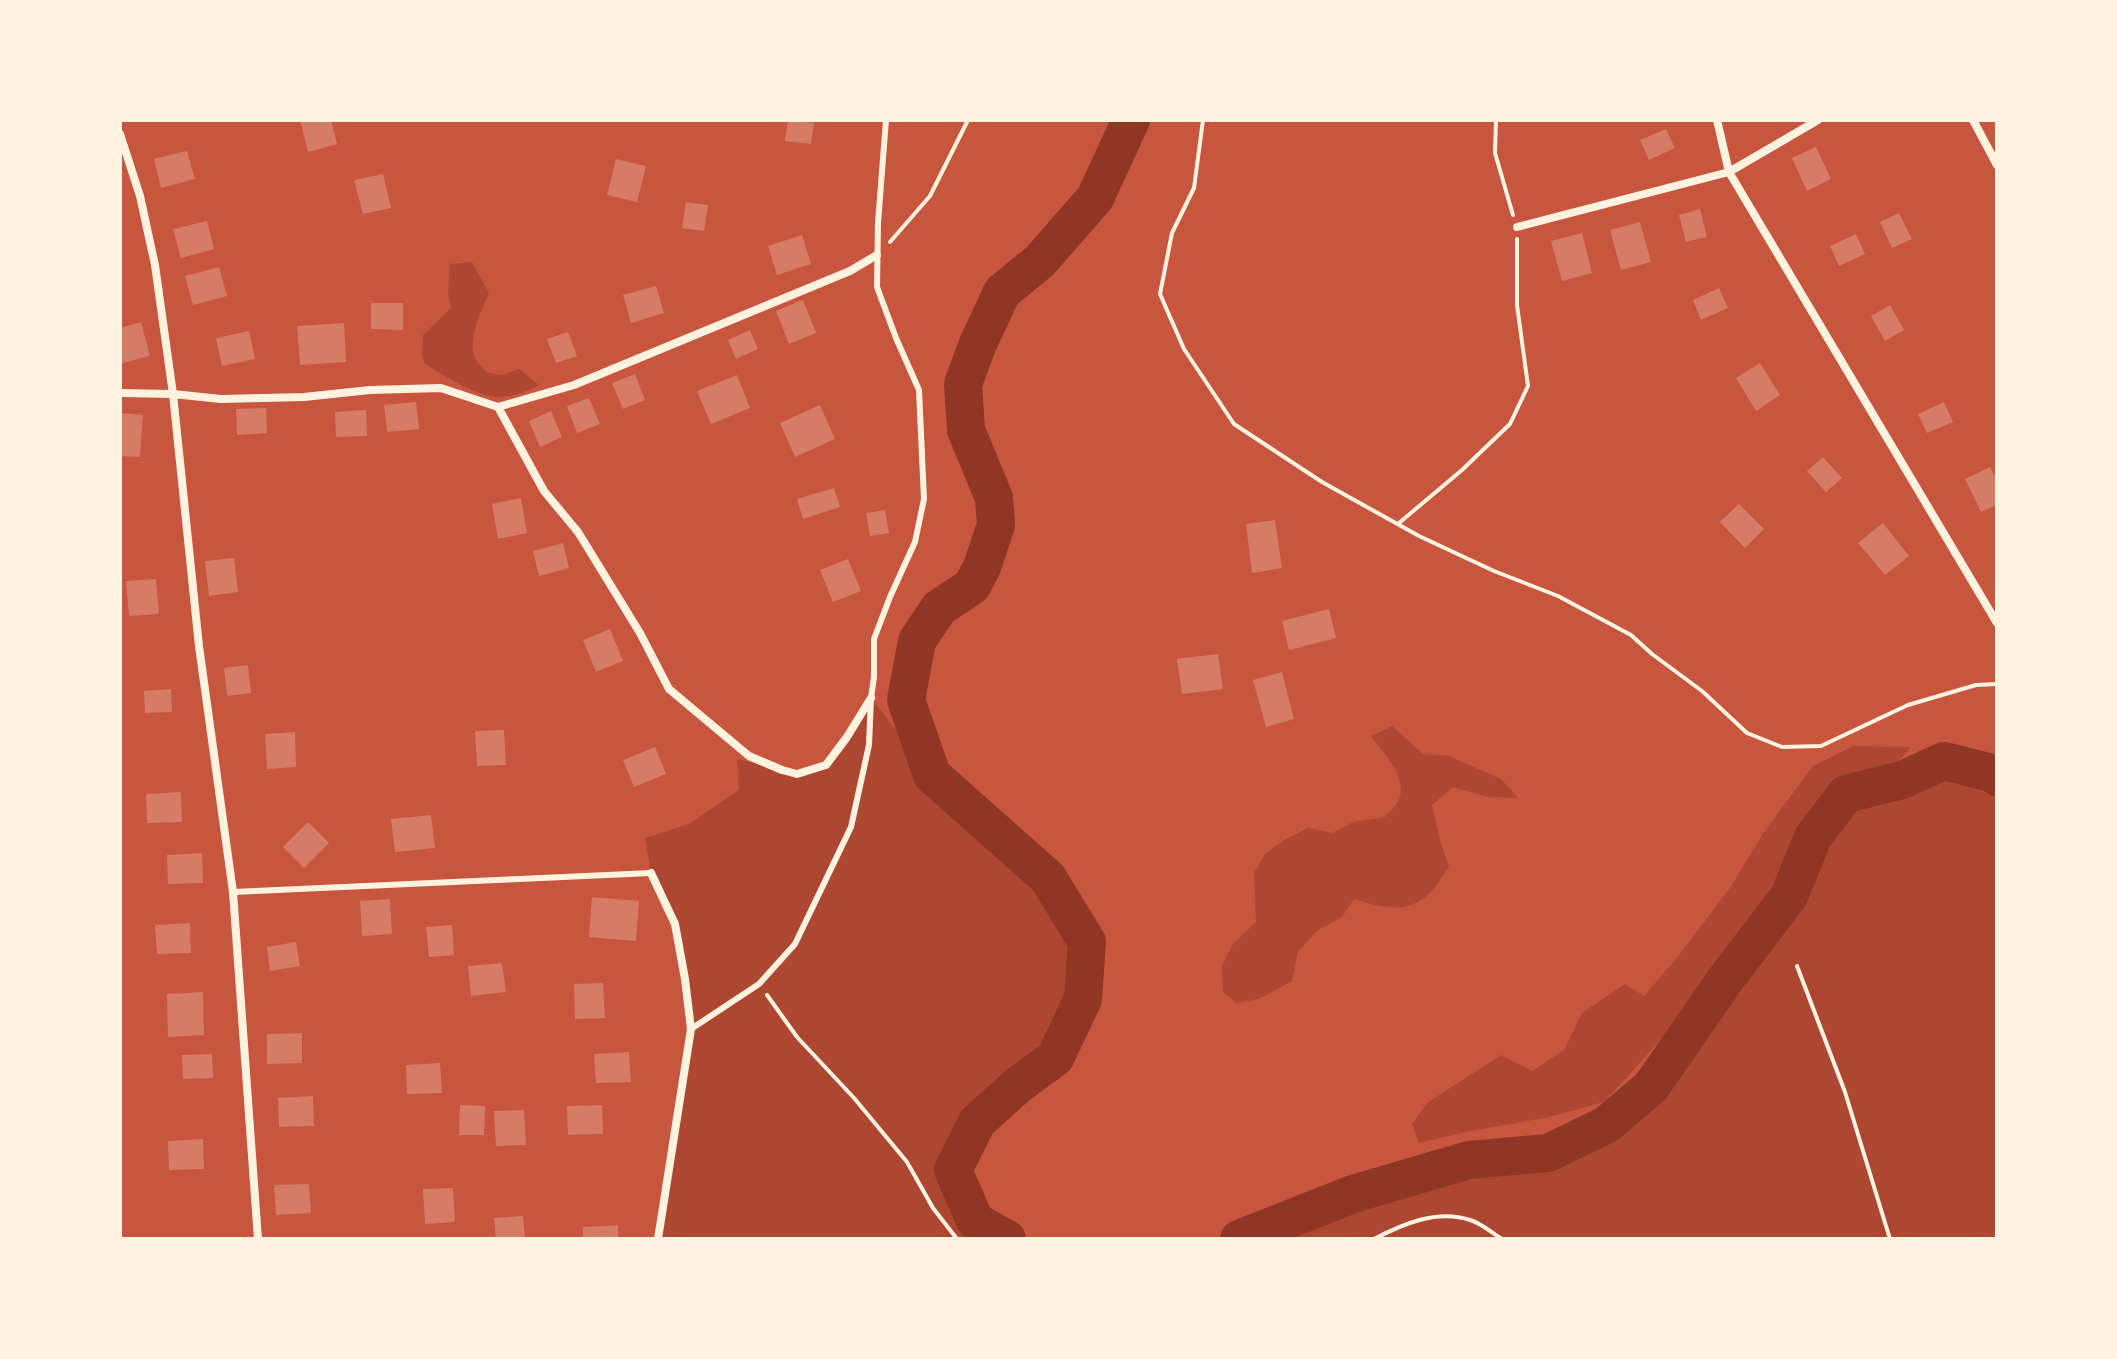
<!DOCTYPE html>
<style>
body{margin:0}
#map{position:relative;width:2117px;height:1359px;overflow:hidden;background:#c8553d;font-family:"Roboto Condensed",sans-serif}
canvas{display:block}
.frame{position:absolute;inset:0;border:122px solid #fff3e0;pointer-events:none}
</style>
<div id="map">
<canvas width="2117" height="1359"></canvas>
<div class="frame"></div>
</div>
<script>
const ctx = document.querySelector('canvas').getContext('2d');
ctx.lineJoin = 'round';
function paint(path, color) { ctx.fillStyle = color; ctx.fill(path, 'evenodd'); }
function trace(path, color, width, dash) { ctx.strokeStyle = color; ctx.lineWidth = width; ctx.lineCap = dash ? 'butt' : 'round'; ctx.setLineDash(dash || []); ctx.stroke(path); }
paint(new Path2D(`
 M 472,262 L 489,293 C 482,309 467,340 475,358 C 477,363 484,369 488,373 L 502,375 L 519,369 L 539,385 C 528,392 503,400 489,396 C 467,390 445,376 425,364 L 422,355 L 423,335 L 451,308 L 448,292 L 450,264 Z
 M 871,698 L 932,775 L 1048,878 L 1087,942 L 1083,999 L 1055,1058 L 1018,1085 L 968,1140 L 953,1170 L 975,1221 L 1007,1239 L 658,1239 L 691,1029 L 675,924 L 651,873 L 645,838 L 689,824 L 739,790 L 737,759 L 797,774 L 826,765 Z
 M 1392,726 L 1423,754 L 1449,756 L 1501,779 L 1518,798 L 1488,797 L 1453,787 L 1432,805 L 1440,840 L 1449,867 C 1442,876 1434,891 1424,898 C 1403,914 1376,906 1354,899 L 1342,917 L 1318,930 L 1298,951 L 1292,981 L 1259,999 L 1236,1003 L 1223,992 L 1222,966 L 1233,944 L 1256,922 L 1254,873 L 1265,854 L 1284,840 L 1308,828 L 1332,833 L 1353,822 L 1385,817 C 1388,813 1395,807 1398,802 C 1410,778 1383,753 1371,736 Z
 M 1853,746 L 1911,747 L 1891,769 L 1833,787 L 1799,833 L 1772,886 L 1721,962 L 1666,1034 L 1604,1102 L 1549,1117 L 1471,1131 L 1419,1143 L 1412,1124 L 1427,1103 L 1501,1055 L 1532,1071 L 1564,1050 L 1582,1013 L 1625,984 L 1644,996 L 1676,959 L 1730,888 L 1764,832 L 1813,766 Z
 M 1944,761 L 1992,773 L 1997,777 L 1997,1239 L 1239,1239 L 1353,1194 L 1469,1160 L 1548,1153 L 1606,1125 L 1651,1087 L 1725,980 L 1789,896 L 1813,837 L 1846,794 L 1902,780 Z`), '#ae4732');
trace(new Path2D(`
 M 1007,1239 L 975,1221 L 953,1170 L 977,1122 L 1018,1085 L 1055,1058 L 1083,999 L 1087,942 L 1048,878 L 932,775 L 906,700 L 917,641 L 939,608 L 972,586 L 982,567 L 996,525 L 994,498 L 966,430 L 963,384 L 977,346 L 1002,292 L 1040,261 L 1095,198 L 1131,120
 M 1239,1239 L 1353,1194 L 1469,1160 L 1548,1153 L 1606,1125 L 1651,1087 L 1725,980 L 1789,896 L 1813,837 L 1846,794 L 1902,780 L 1944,761 L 1992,773 L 1997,777`), '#8f3625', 38);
paint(new Path2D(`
 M 300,120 L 331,120 L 337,144 L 308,152 Z
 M 788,120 L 814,123 L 811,144 L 785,141 Z
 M 1666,129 L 1675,148 L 1649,160 L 1640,140 Z
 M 1816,147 L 1831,179 L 1807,191 L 1792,158 Z
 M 187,151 L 195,179 L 161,188 L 154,159 Z
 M 616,159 L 646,166 L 637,202 L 607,195 Z
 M 383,174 L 391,208 L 363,214 L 354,180 Z
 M 686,202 L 708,205 L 704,231 L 682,228 Z
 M 1700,209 L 1707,237 L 1686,242 L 1679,215 Z
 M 1899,213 L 1912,239 L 1892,248 L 1880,222 Z
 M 207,221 L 214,249 L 181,258 L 173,229 Z
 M 1640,222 L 1651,262 L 1621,270 L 1610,230 Z
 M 1582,233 L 1592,273 L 1562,281 L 1551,241 Z
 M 1856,234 L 1865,254 L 1839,266 L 1830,246 Z
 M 802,235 L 811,264 L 777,275 L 768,246 Z
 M 219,267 L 227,296 L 193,305 L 185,276 Z
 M 656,286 L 664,313 L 631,323 L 623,295 Z
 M 1719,288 L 1728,308 L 1701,320 L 1693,300 Z
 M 803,300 L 816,333 L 789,344 L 776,311 Z
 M 371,303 L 403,303 L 403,330 L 371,329 Z
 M 1890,305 L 1904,330 L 1885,341 L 1871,316 Z
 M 141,322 L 150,356 L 120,364 L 120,328 Z
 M 344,323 L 346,362 L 300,365 L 297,326 Z
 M 750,330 L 758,349 L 736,359 L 728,340 Z
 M 249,331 L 255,359 L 222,366 L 216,338 Z
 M 568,332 L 577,356 L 556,363 L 547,339 Z
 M 1760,363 L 1780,395 L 1756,411 L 1736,378 Z
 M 635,374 L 645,400 L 623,409 L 612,383 Z
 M 737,375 L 750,408 L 711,424 L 697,391 Z
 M 589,398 L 600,424 L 577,433 L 567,406 Z
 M 416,402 L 419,429 L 387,432 L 384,405 Z
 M 1944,402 L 1953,422 L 1927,433 L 1918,414 Z
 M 820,405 L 835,439 L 795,457 L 780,423 Z
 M 266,408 L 267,433 L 237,435 L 236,409 Z
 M 366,410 L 367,436 L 336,437 L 335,412 Z
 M 551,411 L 562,437 L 540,447 L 529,421 Z
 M 120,413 L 143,415 L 140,457 L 120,456 Z
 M 1823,457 L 1842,478 L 1826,492 L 1807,471 Z
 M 1990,467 L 1997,481 L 1997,505 L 1981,512 L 1965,479 Z
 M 834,488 L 840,507 L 803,519 L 797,499 Z
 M 521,498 L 527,533 L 498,539 L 492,504 Z
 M 1739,504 L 1764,529 L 1745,548 L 1720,522 Z
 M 885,510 L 889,533 L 870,536 L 866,513 Z
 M 1275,520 L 1282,568 L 1252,573 L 1246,524 Z
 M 1883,523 L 1909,556 L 1885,575 L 1858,543 Z
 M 563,543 L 569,568 L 539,576 L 533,551 Z
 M 234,558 L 238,592 L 209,596 L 205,561 Z
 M 848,559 L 861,591 L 833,602 L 820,570 Z
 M 156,579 L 159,614 L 129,616 L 126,581 Z
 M 1329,609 L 1336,638 L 1289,650 L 1282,621 Z
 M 610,629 L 623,661 L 596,672 L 583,640 Z
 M 1218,654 L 1223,689 L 1182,694 L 1177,659 Z
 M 248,665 L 251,693 L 227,696 L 224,668 Z
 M 1282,672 L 1294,719 L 1266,727 L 1253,680 Z
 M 171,689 L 172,712 L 145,713 L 144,691 Z
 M 504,730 L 506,765 L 477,766 L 475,731 Z
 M 295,732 L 296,767 L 267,769 L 265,734 Z
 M 655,747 L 666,774 L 634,787 L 623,760 Z
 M 181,792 L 182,822 L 147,823 L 146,794 Z
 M 431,815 L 435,848 L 395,852 L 391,819 Z
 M 308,822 L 329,843 L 304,868 L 283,847 Z
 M 202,853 L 203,883 L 168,884 L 167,855 Z
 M 592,897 L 639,901 L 636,941 L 589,937 Z
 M 390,899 L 392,934 L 362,936 L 360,901 Z
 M 190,923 L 191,953 L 157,954 L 155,925 Z
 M 452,925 L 454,955 L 429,957 L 426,927 Z
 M 296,942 L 300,966 L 270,971 L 267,947 Z
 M 502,963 L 506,992 L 471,996 L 468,966 Z
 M 603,983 L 605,1018 L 575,1019 L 574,984 Z
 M 203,992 L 204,1035 L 168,1037 L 167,994 Z
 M 302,1033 L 302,1063 L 267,1064 L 267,1034 Z
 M 629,1052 L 631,1082 L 596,1083 L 594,1054 Z
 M 212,1054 L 213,1078 L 183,1079 L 182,1055 Z
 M 440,1063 L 442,1093 L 407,1094 L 406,1065 Z
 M 313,1096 L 314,1126 L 279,1127 L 278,1098 Z
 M 460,1105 L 485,1106 L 484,1135 L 459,1135 Z
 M 602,1105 L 603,1134 L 568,1135 L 567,1106 Z
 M 524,1110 L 526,1145 L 496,1146 L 494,1111 Z
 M 203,1139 L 204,1169 L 169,1170 L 168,1141 Z
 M 309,1184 L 311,1213 L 276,1215 L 274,1185 Z
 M 453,1188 L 455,1222 L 425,1224 L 423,1189 Z
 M 523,1216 L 525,1239 L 496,1239 L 494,1218 Z
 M 618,1225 L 618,1239 L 583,1239 L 583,1227 Z`), '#d67c66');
trace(new Path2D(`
 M 1203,120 L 1194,188 L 1172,233 L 1160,294 L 1184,349 L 1234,424 L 1322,482 L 1419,536 L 1494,571 L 1558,596 L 1631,635 L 1652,654 L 1702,691 L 1747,733 L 1782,747 L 1821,746 L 1908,705 L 1976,685 L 1997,684
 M 1496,120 L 1495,153 L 1513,215
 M 890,242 L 930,196 L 968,120
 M 1399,523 L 1462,470 L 1510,424 L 1528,386 L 1517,305 L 1517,239
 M 1797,966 L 1845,1092 L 1890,1239
 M 767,995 L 797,1037 L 854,1098 L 907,1162 L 933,1208 L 957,1239
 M 1374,1239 C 1403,1224 1437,1209 1470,1220 C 1481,1223 1492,1233 1502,1239`), '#fff3e0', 4);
trace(new Path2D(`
 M 233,892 L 651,873
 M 691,1029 L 759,984 L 795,944 L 851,827 L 869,745 L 871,698 L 874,677 L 874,639 L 890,597 L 915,542 L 924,499 L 919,390 L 896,338 L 877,287 L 878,223 L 886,120`), '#fff3e0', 6);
trace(new Path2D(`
 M 1717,120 L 1729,172 L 1997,623
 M 1973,120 L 1997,165
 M 120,134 L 140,196 L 155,265 L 173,394 L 199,646 L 233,892 L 258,1239
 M 1517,227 L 1729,172 L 1818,120
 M 120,393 L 173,394 L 221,399 L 304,397 L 370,390 L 441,388 L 498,407 L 574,385 L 850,271 L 877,255
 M 498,407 L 544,491 L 578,532 L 640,633 L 669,689 L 749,756 L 782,770 L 797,774 L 826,765 L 847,737 L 871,698
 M 651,873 L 675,924 L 685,979 L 691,1029 L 658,1239`), '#fff3e0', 8);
</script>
